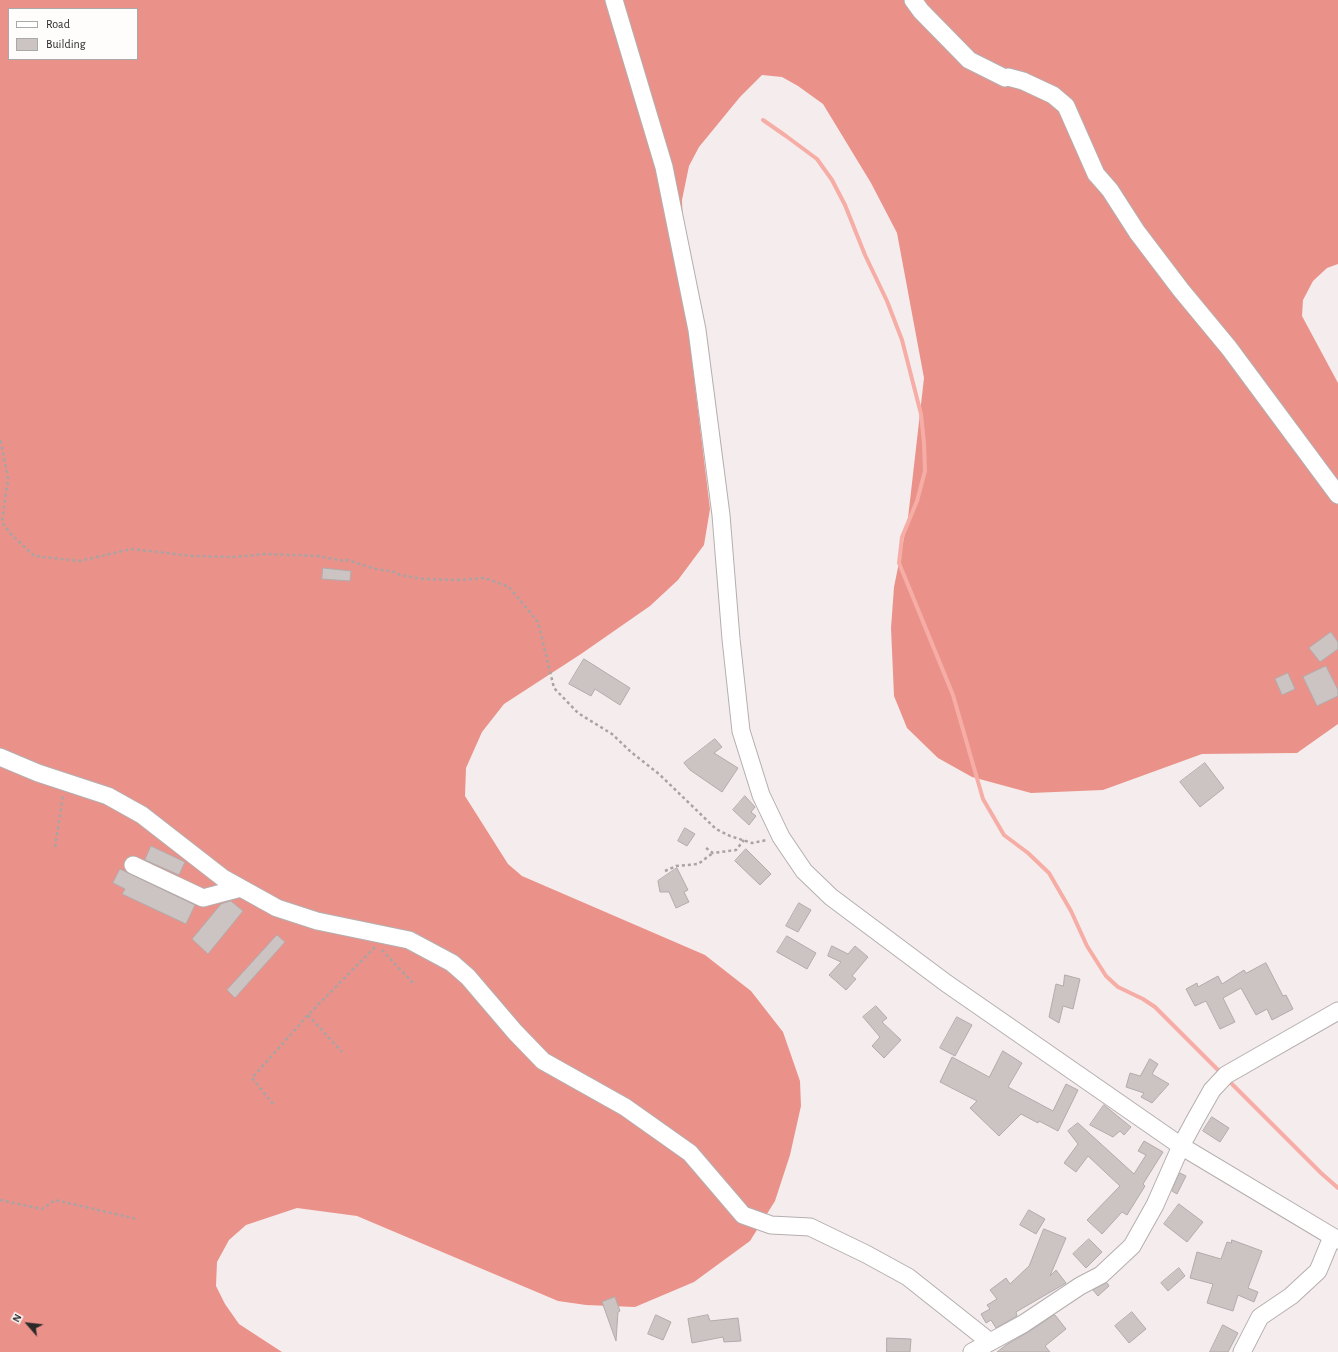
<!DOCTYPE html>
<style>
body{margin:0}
#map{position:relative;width:1338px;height:1352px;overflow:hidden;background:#f5eded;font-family:"Alegreya Sans",sans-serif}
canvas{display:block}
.legend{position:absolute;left:8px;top:8px;width:130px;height:52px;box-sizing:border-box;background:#fffcfc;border:1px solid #aba8a8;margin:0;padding:5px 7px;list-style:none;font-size:12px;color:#2c2929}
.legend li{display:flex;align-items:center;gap:8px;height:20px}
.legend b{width:20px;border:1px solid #aba8a8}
.north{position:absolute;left:8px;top:1304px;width:40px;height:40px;-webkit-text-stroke:3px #fffcfc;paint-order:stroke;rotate:298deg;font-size:11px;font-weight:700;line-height:16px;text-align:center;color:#2c2929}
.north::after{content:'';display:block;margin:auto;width:14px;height:18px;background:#2c2929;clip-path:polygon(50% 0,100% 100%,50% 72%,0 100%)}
</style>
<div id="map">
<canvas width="1338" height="1352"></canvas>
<ul class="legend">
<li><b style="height:5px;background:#fff"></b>Road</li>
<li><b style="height:11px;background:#cbc4c3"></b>Building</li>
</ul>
<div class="north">N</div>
</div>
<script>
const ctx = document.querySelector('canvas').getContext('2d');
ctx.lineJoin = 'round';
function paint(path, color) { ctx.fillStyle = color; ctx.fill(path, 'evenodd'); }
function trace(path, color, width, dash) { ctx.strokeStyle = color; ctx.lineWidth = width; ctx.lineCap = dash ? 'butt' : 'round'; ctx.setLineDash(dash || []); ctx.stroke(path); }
paint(new Path2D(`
 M 0,0 L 1338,0 L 1338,264 L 1327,268 L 1313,281 L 1303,300 L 1302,316 L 1338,383 L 1338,724 L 1297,753 L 1202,754 L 1103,790 L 1031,793 L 972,777 L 938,758 L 907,728 L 894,696 L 891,628 L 894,587 L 908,518 L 924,378 L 897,233 L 871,183 L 823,104 L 798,86 L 782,77 L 762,75 L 740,97 L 699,147 L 689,166 L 682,200 L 687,320 L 710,509 L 704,545 L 678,580 L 650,606 L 581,654 L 504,704 L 482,732 L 466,768 L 465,796 L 508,864 L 522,876 L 705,955 L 751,991 L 783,1032 L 800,1081 L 801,1106 L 790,1155 L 775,1201 L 750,1241 L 694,1282 L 635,1307 L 586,1305 L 558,1301 L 357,1216 L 297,1208 L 246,1225 L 229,1240 L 217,1262 L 216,1286 L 225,1304 L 239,1324 L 282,1352 L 0,1352 ZM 9,9 L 137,9 L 137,59 L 9,59 Z`), '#ea928a');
trace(new Path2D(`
 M 763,120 L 786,136 L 817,159 L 832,180 L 845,205 L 865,255 L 887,301 L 902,340 L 921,414 L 924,443 L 925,471 L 917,501 L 902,537 L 899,563 L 953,695 L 983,799 L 1004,835 L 1028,853 L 1049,873 L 1071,911 L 1087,946 L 1106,976 L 1118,987 L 1143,999 L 1155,1007 L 1222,1074
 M 1227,1079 L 1321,1173 L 1338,1188`), '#f6ada6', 4);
const building = new Path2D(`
 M 323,568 L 351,571 L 350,581 L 322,579 Z
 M 1331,632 L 1338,642 L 1338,649 L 1320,662 L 1309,648 Z
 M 584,659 L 630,688 L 620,705 L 595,689 L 591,696 L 569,684 Z
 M 1326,666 L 1338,690 L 1338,696 L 1317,706 L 1303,677 Z
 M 1288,673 L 1295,689 L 1282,695 L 1275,679 Z
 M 715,739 L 722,747 L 714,753 L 738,768 L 722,792 L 690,770 L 684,763 Z
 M 1205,763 L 1224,788 L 1200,807 L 1180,782 Z
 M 745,796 L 755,807 L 751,812 L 756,816 L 749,825 L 733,810 Z
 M 685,828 L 695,834 L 687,846 L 678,841 Z
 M 151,846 L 185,862 L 179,875 L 145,860 Z
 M 746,849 L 771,874 L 760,885 L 735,861 Z
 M 677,868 L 688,890 L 684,892 L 689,902 L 676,908 L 669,892 L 660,892 L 658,881 Z
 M 120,869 L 195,905 L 186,924 L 122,894 L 125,889 L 113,883 Z
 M 231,901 L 243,911 L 208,954 L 192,939 L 221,904 Z
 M 799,903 L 811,910 L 798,932 L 786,926 Z
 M 277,935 L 285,942 L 235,998 L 227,990 Z
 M 787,936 L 816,953 L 807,969 L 777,952 Z
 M 832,946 L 848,954 L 855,946 L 868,957 L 852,976 L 856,979 L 846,990 L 829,975 L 841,962 L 828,956 Z
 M 1266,963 L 1283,996 L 1286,995 L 1293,1009 L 1272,1020 L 1267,1009 L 1256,1015 L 1241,988 L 1223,998 L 1235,1022 L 1220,1029 L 1206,1001 L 1195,1006 L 1186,989 L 1197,983 L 1198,987 L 1218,976 L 1222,984 L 1244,970 L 1246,973 Z
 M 1065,975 L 1080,979 L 1073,1009 L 1063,1006 L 1059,1023 L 1049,1017 L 1056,984 L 1063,986 Z
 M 876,1006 L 887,1018 L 882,1022 L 901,1040 L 884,1058 L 872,1046 L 880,1037 L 863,1017 Z
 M 957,1017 L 972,1025 L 955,1056 L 940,1048 Z
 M 1003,1051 L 1022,1063 L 1008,1087 L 1053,1111 L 1066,1084 L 1078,1090 L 1058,1131 L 1039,1121 L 1038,1123 L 1021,1114 L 999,1136 L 970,1108 L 977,1101 L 940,1082 L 952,1057 L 989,1077 Z
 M 1150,1059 L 1158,1064 L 1152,1074 L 1169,1084 L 1152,1103 L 1141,1097 L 1144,1093 L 1126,1087 L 1130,1073 L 1140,1076 Z
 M 1104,1105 L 1131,1127 L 1124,1135 L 1120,1131 L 1113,1137 L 1090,1125 Z
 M 1212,1117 L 1229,1128 L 1220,1142 L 1203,1131 Z
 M 1078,1123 L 1134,1174 L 1146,1155 L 1138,1151 L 1144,1141 L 1163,1152 L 1143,1184 L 1145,1186 L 1127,1215 L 1122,1212 L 1102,1234 L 1087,1220 L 1120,1186 L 1088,1156 L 1076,1172 L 1064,1163 L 1078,1144 L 1068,1131 Z
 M 1180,1173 L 1186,1176 L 1177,1194 L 1172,1191 Z
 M 1179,1204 L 1203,1222 L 1187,1242 L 1164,1224 Z
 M 1029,1210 L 1045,1219 L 1036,1234 L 1020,1225 Z
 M 1044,1229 L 1066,1238 L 1050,1276 L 1056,1270 L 1066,1283 L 1016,1312 L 1017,1316 L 996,1328 L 991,1320 L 986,1323 L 981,1314 L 990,1309 L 987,1305 L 997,1299 L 990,1290 L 1006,1278 L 1010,1284 L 1029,1266 Z
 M 1089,1239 L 1102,1252 L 1086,1268 L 1073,1254 Z
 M 1232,1240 L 1262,1251 L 1248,1288 L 1258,1292 L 1254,1302 L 1238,1295 L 1233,1311 L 1207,1303 L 1213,1284 L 1190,1278 L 1197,1252 L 1221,1259 L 1227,1242 L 1231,1243 Z
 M 1179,1268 L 1185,1276 L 1168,1291 L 1161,1283 Z
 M 1107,1283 L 1109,1286 L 1098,1296 L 1093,1290 Z
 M 615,1297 L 620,1311 L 618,1312 L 616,1341 L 602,1302 Z
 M 1132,1312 L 1146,1329 L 1129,1343 L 1115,1326 Z
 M 656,1315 L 671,1322 L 663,1340 L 648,1334 Z
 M 708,1315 L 710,1321 L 738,1318 L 741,1341 L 724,1342 L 723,1337 L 692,1343 L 688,1319 Z
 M 1055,1315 L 1066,1329 L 1045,1346 L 1050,1352 L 997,1352 L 1006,1345 L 1028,1332 Z
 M 1223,1325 L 1238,1333 L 1228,1352 L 1210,1352 Z
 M 887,1338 L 911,1339 L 910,1352 L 887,1352 Z`);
paint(building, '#cbc4c3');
trace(building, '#b2abab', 1);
const minor = new Path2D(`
 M 614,0 L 664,167 L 697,330 L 721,515 L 731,639 L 741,731 L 761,795 L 781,837 L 804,871 L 831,897 L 946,983 L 1181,1146 L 1338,1240
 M 913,0 L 921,11 L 969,60 L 1005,78 L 1008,77 L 1023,81 L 1053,95 L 1066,106 L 1096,174 L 1110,190 L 1137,232 L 1181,290 L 1229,348 L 1338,495
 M 0,757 L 38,773 L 108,796 L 142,815 L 223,878 L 277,908 L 317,921 L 409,940 L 452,963 L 468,977 L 515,1032 L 543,1061 L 625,1107 L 690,1153 L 743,1215 L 771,1225 L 810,1227 L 866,1254 L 908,1277 L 990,1342
 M 133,865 L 203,898 L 241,888
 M 972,1352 L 1023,1324 L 1080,1286 L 1101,1275 L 1132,1246 L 1155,1205 L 1181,1146 L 1195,1120 L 1212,1090 L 1226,1075 L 1338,1011
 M 1242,1352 L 1260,1317 L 1291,1296 L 1318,1271 L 1332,1237`);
trace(minor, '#b5aeae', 19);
trace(new Path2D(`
 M 0,441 L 1,442 L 8,479 L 2,522 L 10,533 L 34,556 L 80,561 L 131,549 L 193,556 L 233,557 L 266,554 L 318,556 L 344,561 L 347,560 L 376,569 L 395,572 L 400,575 L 423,579 L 460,580 L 485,578 L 509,587 L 538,622 L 554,688 L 578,713 L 612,734 L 631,752 L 659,774 L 716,829 L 730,836 L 752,843 L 767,840
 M 55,847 L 63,796
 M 706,848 L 713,853 L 736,850 L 744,840
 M 665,871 L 676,866 L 698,864 L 713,853
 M 382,950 L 413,983
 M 308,1015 L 342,1052
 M 273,1104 L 252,1078 L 308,1015 L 375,947
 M 0,1200 L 42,1209 L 55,1200 L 137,1219`), '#a9a3a3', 2.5, [3, 3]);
trace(minor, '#fff', 17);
</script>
